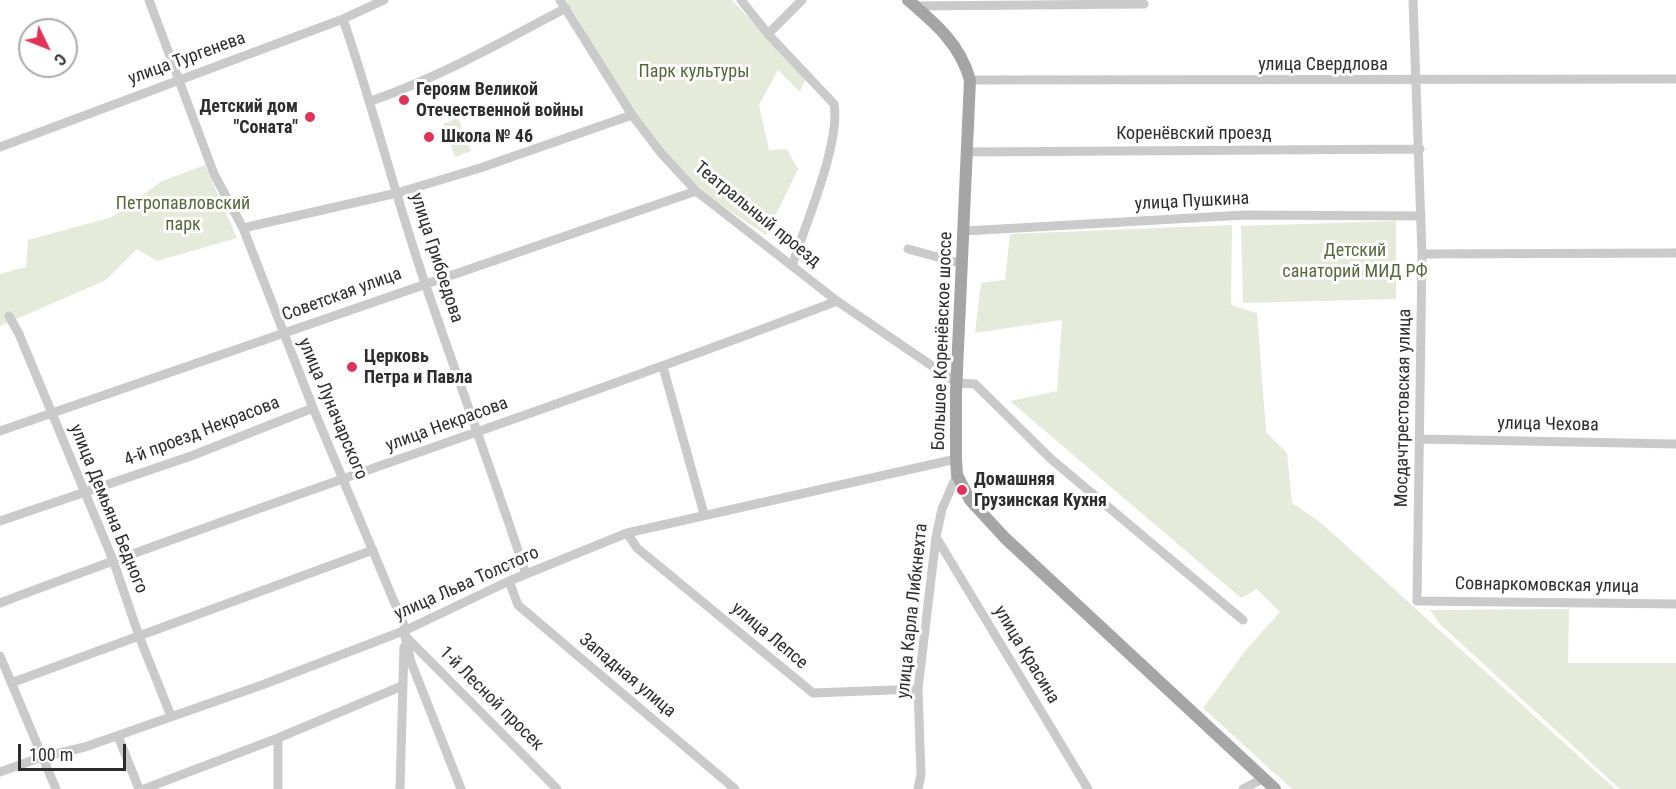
<!DOCTYPE html>
<meta charset="utf-8">
<style>
body{margin:0}
#map{position:relative;width:1676px;height:789px;overflow:hidden;background:#fff;font-family:"Roboto Condensed",sans-serif}
canvas{display:block}
.north{position:absolute;left:18px;top:18px;width:60px;height:60px;box-sizing:border-box;background:#fff;border:2px solid #ababab;border-radius:50%;rotate:133deg;font-size:16px;font-weight:700;line-height:24px;text-align:center;color:#2d2d2d}
.north::after{content:'';display:block;margin:auto;width:21px;height:27px;background:#df3459;clip-path:polygon(50% 0,100% 100%,50% 72%,0 100%)}
.scale{position:absolute;left:18px;top:744px;width:108px;height:27px;box-sizing:border-box;border:3px solid #2d2d2d;border-top:0;padding-left:8px;font-size:18px;line-height:21px;white-space:nowrap;color:#2d2d2d;-webkit-text-stroke:4px #fff;paint-order:stroke}
</style>
<div id="map">
<canvas width="1676" height="789"></canvas>
<div class="north">С</div>
<div class="scale">100 m</div>
</div>
<script>
const ctx = document.querySelector('canvas').getContext('2d');
ctx.lineJoin = 'round';
function paint(path, color) { ctx.fillStyle = color; ctx.fill(path, 'evenodd'); }
function trace(path, color, width, dash) { ctx.strokeStyle = color; ctx.lineWidth = width; ctx.lineCap = dash ? 'butt' : 'round'; ctx.setLineDash(dash || []); ctx.stroke(path); }
function write(font, color, halo, rows, align = 'center') {
  ctx.font = font + ' "Roboto Condensed",sans-serif'; ctx.lineWidth = 6; ctx.setLineDash([]); ctx.textBaseline = 'middle'; ctx.strokeStyle = halo; ctx.fillStyle = color; for (const [text, x, y, turn = 0] of rows) {
    ctx.save(); ctx.translate(x, y); ctx.rotate((+turn || 0) * Math.PI / 180); ctx.textAlign = isNaN(turn) ? turn : align; if (halo) ctx.strokeText(text, 0, 0); ctx.fillText(text, 0, 0); ctx.restore();
  }
}
paint(new Path2D(`
 M 566,0 L 732,0 L 806,78 L 800,92 L 778,70 L 759,105 L 769,150 L 787,149 L 798,169 L 766,235 C 733,213 699,191 672,162 C 632,117 598,51 566,0 Z
 M 458,118 L 471,151 L 455,157 L 443,124 Z
 M 205,165 L 237,238 L 157,261 L 137,249 L 106,280 L 0,326 L 0,274 L 26,267 L 28,240 L 112,217 L 162,181 Z
 M 1396,221 L 1396,299 L 1243,303 L 1241,226 Z
 M 1232,225 L 1231,305 L 1257,313 L 1266,432 L 1287,453 L 1292,503 L 1320,522 L 1615,789 L 1292,789 L 1203,708 L 1246,650 L 1280,612 L 1257,589 L 1241,598 L 1010,401 L 1057,391 L 1062,320 L 975,333 L 981,283 L 1005,280 L 1010,234 Z
 M 1569,609 L 1568,663 L 1676,663 L 1676,789 L 1620,789 L 1441,625 L 1430,610 Z`), '#e5eadb');
trace(new Path2D(`
 M 149,0 L 214,174 L 243,228 L 313,408 L 406,630 L 405,636 L 557,789
 M 560,0 L 632,115 L 661,153 L 696,191 L 837,301 L 957,383 L 975,384 L 1051,459 L 1243,620
 M 741,0 L 768,34 L 834,104 C 841,143 805,225 792,266
 M 1413,0 L 1422,254 L 1417,601 L 1676,604
 M 915,6 L 1144,4
 M 343,19 C 373,106 395,196 425,283 C 458,380 494,477 526,574
 M 768,34 L 802,0
 M 970,80 L 1676,79
 M 371,101 C 440,77 502,42 566,8
 M 0,147 L 343,19 L 384,0
 M 969,152 L 1420,149
 M 243,228 L 397,193 L 480,168 L 632,115
 M 965,231 L 1245,215 L 1421,216
 M 908,249 L 963,264
 M 1422,254 L 1676,253
 M 9,316 L 19,334 L 113,560 L 139,636 L 171,716
 M 663,367 L 704,514
 M 0,431 L 696,191
 M 1420,439 L 1676,444
 M 0,521 L 191,456 L 313,408
 M 627,533 L 637,548 L 813,693 L 918,689
 M 936,537 L 1088,789
 M 509,581 L 518,605 L 735,789
 M 0,603 C 277,498 560,407 837,301
 M 405,637 L 411,662 L 461,789
 M 0,656 L 56,789
 M 11,683 L 373,550
 M 118,736 L 139,789
 M 0,772 L 42,757 L 85,747 L 262,685 L 406,630 L 509,581 L 627,533 L 956,459
 M 144,789 L 278,738 L 402,686
 M 278,789 L 278,738
 M 400,789 L 404,647
 M 918,789 L 921,775 L 918,689 L 936,537 L 942,509 L 957,475
 M 1243,789 L 1264,778`), '#cacaca', 9);
trace(new Path2D(`
 M 908,0 C 936,24 960,44 970,80 L 956,393 L 956,459 L 957,475 L 970,500 L 1005,538 L 1275,789`), '#a5a5a5', 12);
for (const [x, y, r, color] of [
 [404,100,6,"#df3459"],
 [310,117,6,"#df3459"],
 [429,137,6,"#df3459"],
 [352,367,6,"#df3459"],
 [962,490,6,"#df3459"]
]) { const dot = new Path2D(); dot.arc(x, y, r, 0, 2 * Math.PI); ctx.fillStyle = color; ctx.fill(dot); trace(dot, '#fff', 2); }
write('18px', '#2d2d2d', '#fff', [
 ["улица Тургенева",187,59,-20],
 ["улица Свердлова",1323,65],
 ["Коренёвский проезд",1194,134],
 ["улица Пушкина",1192,202,-3],
 ["Театральный проезд",757,215,39],
 ["улица Грибоедова",436,258,72],
 ["Советская улица",342,295,-20],
 ["Большое Коренёвское шоссе",943,341,-88],
 ["Мосдачтрестовская улица",1404,408,-89],
 ["улица Луначарского",332,409,67],
 ["улица Некрасова",447,425,-20],
 ["улица Чехова",1548,425,1],
 ["4-й проезд Некрасова",202,432,-21],
 ["улица Демьяна Бедного",108,509,68],
 ["улица Льва Толстого",467,584,-24],
 ["Совнаркомовская улица",1547,586,1],
 ["улица Карла Либкнехта",913,611,-84],
 ["улица Лепсе",769,636,40],
 ["улица Красина",1026,655,59],
 ["Западная улица",627,676,40],
 ["1-й Лесной просек",491,699,45]
]);
write('18px', '#56673c', '#fff', [
 ["Парк культуры",694,72],
 ["Петропавловский",183,204],
 ["парк",183,225],
 ["Детский",1355,251],
 ["санаторий МИД РФ",1355,272]
]);
write('bold 18px', '#2d2d2d', '#fff', [
 ["Героям Великой",416,90],
 ["Отечественной войны",416,111],
 ["Детский дом",298,107,"right"],
 ["\"Соната\"",298,128,"right"],
 ["Школа № 46",441,137],
 ["Церковь",364,357],
 ["Петра и Павла",364,378],
 ["Домашняя",974,480],
 ["Грузинская Кухня",974,501]
], 'left');
</script>
